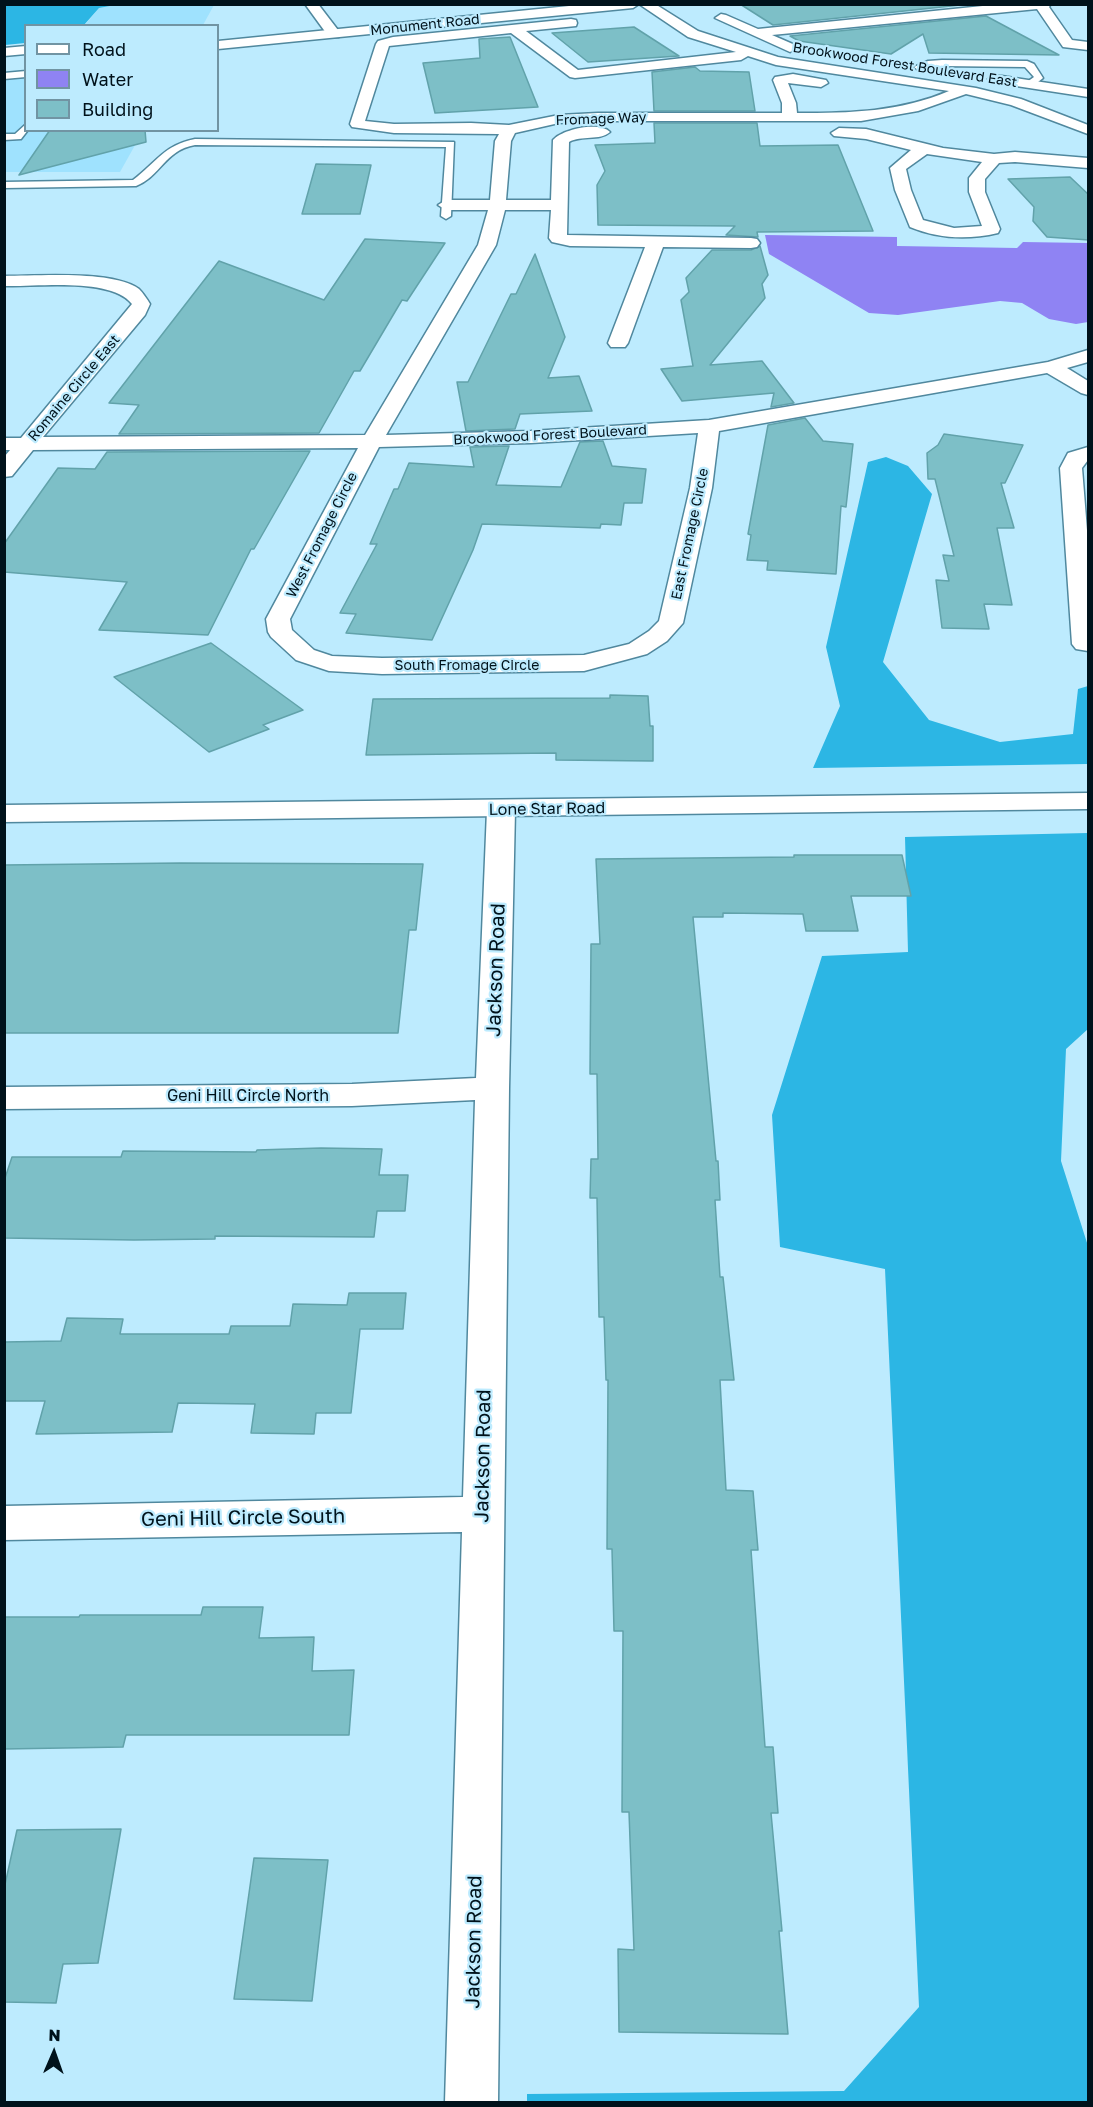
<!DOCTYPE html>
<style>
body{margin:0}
#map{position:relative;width:1093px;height:2107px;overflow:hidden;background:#bdebfe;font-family:"Golos Text",sans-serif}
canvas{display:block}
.frame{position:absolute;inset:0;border:6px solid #00121b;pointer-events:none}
.legend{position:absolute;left:24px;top:24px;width:195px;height:108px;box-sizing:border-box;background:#bdebfe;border:2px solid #7194a3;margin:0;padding:8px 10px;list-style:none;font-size:18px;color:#00121b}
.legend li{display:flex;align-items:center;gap:12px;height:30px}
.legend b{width:30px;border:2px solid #7194a3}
.north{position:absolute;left:24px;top:2023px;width:60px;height:60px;-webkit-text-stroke:4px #bdebfe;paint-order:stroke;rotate:2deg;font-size:16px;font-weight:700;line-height:24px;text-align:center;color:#00121b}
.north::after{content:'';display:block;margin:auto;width:21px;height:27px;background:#00121b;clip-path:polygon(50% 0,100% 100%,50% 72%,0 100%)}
</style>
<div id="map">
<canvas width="1093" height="2107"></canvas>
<div class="frame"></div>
<ul class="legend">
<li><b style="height:8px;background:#fff"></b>Road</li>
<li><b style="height:16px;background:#8f83f3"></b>Water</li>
<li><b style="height:16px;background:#7dbfc7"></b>Building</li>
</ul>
<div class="north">N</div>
</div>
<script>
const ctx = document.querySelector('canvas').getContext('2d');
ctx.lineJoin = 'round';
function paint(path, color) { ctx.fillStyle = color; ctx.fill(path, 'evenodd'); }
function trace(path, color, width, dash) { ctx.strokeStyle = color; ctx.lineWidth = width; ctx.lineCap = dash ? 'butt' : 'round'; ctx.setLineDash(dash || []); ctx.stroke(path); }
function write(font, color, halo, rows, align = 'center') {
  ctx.font = font + ' "Golos Text",sans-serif'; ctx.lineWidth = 4.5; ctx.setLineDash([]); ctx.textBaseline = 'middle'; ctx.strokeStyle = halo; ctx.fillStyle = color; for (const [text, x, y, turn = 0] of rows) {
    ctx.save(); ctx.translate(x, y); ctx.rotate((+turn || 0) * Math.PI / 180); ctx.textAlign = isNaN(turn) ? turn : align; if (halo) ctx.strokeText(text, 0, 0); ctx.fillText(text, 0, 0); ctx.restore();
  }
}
paint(new Path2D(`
 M 115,5 L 214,5 L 203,25 L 84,26 L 99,8 Z
 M 25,70 L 26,130 L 143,131 L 120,172 L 5,172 L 4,72 Z`), '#9fe2fe');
paint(new Path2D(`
 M 5,4 L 115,4 L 115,5 L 99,8 L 84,25 L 26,26 L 25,43 L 5,45 Z
 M 886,457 L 908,466 L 932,494 L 883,662 L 929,720 L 1000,742 L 1073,734 L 1078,689 L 1088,686 L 1088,764 L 813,768 L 840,706 L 826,647 L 868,462 Z
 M 1088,833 L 1088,1029 L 1066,1049 L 1061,1161 L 1088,1246 L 1088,2102 L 527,2102 L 527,2094 L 844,2091 L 919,2007 L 885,1269 L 780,1247 L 772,1115 L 822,956 L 908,952 L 905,837 Z`), '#2cb6e4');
paint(new Path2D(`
 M 765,235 L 897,237 L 897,246 L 1017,248 L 1023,242 L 1088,243 L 1088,322 L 1076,324 L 1049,319 L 1022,303 L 1000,301 L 898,315 L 869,313 L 769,254 Z`), '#8f83f3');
const building = new Path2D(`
 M 740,4 L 970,4 L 773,25 Z
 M 986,16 L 1059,55 L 929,53 L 923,34 L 891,54 L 799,41 L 790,36 Z
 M 634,27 L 679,56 L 588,62 L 552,33 Z
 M 510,37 L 538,107 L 435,113 L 423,63 L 480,58 L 479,39 Z
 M 695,67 L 700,71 L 749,72 L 755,111 L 654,111 L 652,72 Z
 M 654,123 L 757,123 L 760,146 L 838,145 L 873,231 L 757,232 L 758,237 L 726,235 L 735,226 L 598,225 L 597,185 L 605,171 L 595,145 L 655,143 Z
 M 50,130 L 145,130 L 146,142 L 19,175 Z
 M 316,164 L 371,165 L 360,214 L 302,214 Z
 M 1070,177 L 1089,195 L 1089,240 L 1047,237 L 1033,221 L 1034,207 L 1008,179 Z
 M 365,239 L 445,243 L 407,301 L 402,300 L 360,371 L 354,371 L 319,433 L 119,434 L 139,405 L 109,403 L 219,261 L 324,300 Z
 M 760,246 L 768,275 L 762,284 L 765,298 L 710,365 L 762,361 L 794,403 L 771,407 L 774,393 L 682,401 L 661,369 L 693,366 L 681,300 L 689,292 L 686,278 L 712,250 L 751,250 Z
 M 535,254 L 565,337 L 548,378 L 579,376 L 592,411 L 520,414 L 515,429 L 466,431 L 457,382 L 468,382 L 511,294 L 516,294 Z
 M 805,418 L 823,441 L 853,444 L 846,507 L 841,506 L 836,574 L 767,570 L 768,561 L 747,560 L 751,535 L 748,534 L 768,425 Z
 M 944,434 L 1023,445 L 1005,483 L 1001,483 L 1014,528 L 997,528 L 1012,605 L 984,604 L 989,629 L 942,628 L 936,580 L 949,581 L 943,555 L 954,556 L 935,479 L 928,479 L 927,453 L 938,445 Z
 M 603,441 L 612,466 L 646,469 L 642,503 L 624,503 L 621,525 L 601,524 L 600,528 L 482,524 L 473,550 L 432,640 L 346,633 L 356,614 L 340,613 L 377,544 L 370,544 L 394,489 L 398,489 L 409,463 L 474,467 L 470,447 L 509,446 L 496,485 L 561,487 L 580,442 Z
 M 310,451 L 254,549 L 251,549 L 208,635 L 99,630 L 127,582 L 4,572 L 4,544 L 58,468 L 95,469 L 107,452 Z
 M 211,643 L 303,710 L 263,725 L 269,729 L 209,752 L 114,677 Z
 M 610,695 L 648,696 L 650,726 L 653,726 L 653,761 L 556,760 L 556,753 L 366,755 L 373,699 L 610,698 Z
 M 794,855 L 902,855 L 911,896 L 851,896 L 858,931 L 806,931 L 803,914 L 723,913 L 723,917 L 693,917 L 716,1161 L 718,1161 L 720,1200 L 715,1200 L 720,1277 L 723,1277 L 734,1380 L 720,1380 L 726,1490 L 753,1491 L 758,1550 L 751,1550 L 765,1747 L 773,1747 L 778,1813 L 771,1813 L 782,1931 L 779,1931 L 788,2034 L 619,2032 L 618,1949 L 634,1950 L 629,1812 L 622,1812 L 623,1631 L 614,1631 L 612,1549 L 607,1549 L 608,1380 L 606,1380 L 604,1317 L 599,1317 L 597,1198 L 590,1198 L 591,1159 L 598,1159 L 597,1074 L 590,1074 L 591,944 L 600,944 L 596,859 L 794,857 Z
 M 180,863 L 423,864 L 416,930 L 409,930 L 398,1033 L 4,1033 L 4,865 Z
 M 321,1148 L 382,1149 L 379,1175 L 408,1175 L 405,1211 L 377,1211 L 374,1237 L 215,1236 L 215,1239 L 134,1240 L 4,1238 L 4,1181 L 12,1157 L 121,1157 L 123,1151 L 256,1152 L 257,1150 Z
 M 349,1293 L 406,1293 L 403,1329 L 360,1329 L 351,1413 L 316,1413 L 314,1434 L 251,1433 L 255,1404 L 178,1403 L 172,1432 L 36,1434 L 45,1401 L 4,1401 L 4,1342 L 61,1341 L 67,1318 L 123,1319 L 120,1334 L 229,1334 L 231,1326 L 290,1326 L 293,1304 L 347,1305 Z
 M 203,1607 L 263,1607 L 259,1638 L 314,1637 L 312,1671 L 354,1670 L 349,1735 L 126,1735 L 123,1747 L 4,1749 L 4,1617 L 79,1617 L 80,1615 L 201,1615 Z
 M 121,1829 L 98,1963 L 63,1964 L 56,2003 L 4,2002 L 4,1889 L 17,1830 Z
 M 254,1858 L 328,1860 L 312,2001 L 234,1999 Z`);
paint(building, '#7dbfc7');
trace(building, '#61a2aa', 1.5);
const lane = new Path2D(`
 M 942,60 L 1027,61 L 1034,64 L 1043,78 L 1033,86 L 1027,86 L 1027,82 L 1034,77 L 1025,67 L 942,66 L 918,70 L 914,67 L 928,61 Z
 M 26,71 L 26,77 L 4,79 L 4,73 Z
 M 26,124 L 26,130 L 28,130 L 21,139 L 4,140 L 4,134 L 15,134 Z
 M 195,139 L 454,142 L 451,216 L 446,219 L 441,216 L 446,147 L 195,145 C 165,150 160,177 136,186 L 4,188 L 4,182 L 133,180 C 157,162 164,145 195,139 Z`);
const street = new Path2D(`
 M 305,4 L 318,4 L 341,34 L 339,37 L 329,37 Z
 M 639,4 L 655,4 L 698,31 L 778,57 L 976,88 L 1021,99 L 1088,125 L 1088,134 L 1011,105 L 966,94 L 918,111 L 861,121 L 598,121 L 559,123 L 515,133 L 511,141 L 506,200 L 551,200 L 553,140 C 563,129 599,121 610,132 C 600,141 581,135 569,142 L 567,235 L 751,238 L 757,239 L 760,243 L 757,247 L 751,248 L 663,247 L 628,343 L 625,347 L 611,347 L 608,343 L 645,247 L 570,246 L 552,242 L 549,238 L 551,210 L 505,210 L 496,245 L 386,435 L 531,431 L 709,420 L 1048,362 L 1088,350 L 1088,362 L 1067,368 L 1088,381 L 1088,395 L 1081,393 L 1047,373 L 719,431 L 712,488 L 683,623 L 667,641 L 647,654 L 584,671 L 382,674 L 329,671 L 296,660 L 271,637 L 268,632 L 266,619 L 358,448 L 33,450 L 12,476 L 4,477 L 4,457 L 10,450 L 4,450 L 4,438 L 21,438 L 132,304 C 111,277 37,287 4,286 L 4,276 C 37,276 113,270 139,289 C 143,293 147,299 150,304 L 145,315 L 43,437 L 365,435 L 478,245 L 488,210 L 446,210 L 438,205 L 446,200 L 490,200 L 495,141 L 499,134 L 394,133 L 352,127 L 350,124 L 376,44 L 378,41 L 393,37 L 571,19 L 576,20 L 577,23 L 576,26 L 526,31 L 578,70 L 736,52 L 688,37 ZM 511,33 L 570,77 L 575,78 L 741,60 L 748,56 L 776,65 L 949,91 C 900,112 850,113 797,113 L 796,103 L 788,83 L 821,87 L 828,83 L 826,80 L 793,74 L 775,77 L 773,80 L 782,103 L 782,113 L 598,113 L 559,115 L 509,125 L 471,123 L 394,124 L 365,121 L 389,46 ZM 698,433 L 690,488 L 659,621 L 649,631 L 629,644 L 584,655 L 382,658 L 332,656 L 314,650 L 292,630 L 290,619 L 379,447 L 531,443 Z
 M 1002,4 L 1051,4 L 1049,7 L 1072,40 L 1088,42 L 1088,50 L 1063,47 L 1037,9 L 772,35 L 795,45 L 797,48 L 790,52 L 715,18 L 721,14 L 726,15 L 758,29 Z
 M 995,75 L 1088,89 L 1088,97 L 990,82 L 988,79 Z
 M 839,128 L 866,129 L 943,148 L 994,154 L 1015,152 L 1088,158 L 1088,168 L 1015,162 L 999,163 L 985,179 L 985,192 L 1000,229 L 998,233 C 968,240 939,239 910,227 L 895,190 L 890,168 L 911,150 L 866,139 L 834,136 L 831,133 ZM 927,154 L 982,162 L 969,178 L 969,192 L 982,226 L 954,228 L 923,220 L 911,190 L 906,169 Z
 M 1088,447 L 1088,460 L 1082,468 L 1088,543 L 1088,651 L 1076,649 L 1072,644 L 1060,468 L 1068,453 Z
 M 501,802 L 511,804 L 515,810 L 509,1088 L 498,2102 L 445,2102 L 462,1532 L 4,1540 L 4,1506 L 463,1497 L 475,1100 L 352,1106 L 4,1109 L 4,1087 L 352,1084 L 476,1078 L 487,810 L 491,804 Z`);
const secondary = new Path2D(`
 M 589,4 L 639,4 L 633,8 L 218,49 L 218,41 Z
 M 26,46 L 26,54 L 4,56 L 4,48 Z
 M 1088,793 L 1088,809 L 4,822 L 4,805 Z`);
trace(lane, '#50889e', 3);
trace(street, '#50889e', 3);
trace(secondary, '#50889e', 3);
paint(lane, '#fff');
paint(street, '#fff');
paint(secondary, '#fff');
write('14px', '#00121b', '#bdebfe', [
 ["Monument Road",425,25,-6],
 ["Brookwood Forest Boulevard East",905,65,9],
 ["Fromage Way",601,119,-2],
 ["Romaine Circle East",74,388,-50],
 ["Brookwood Forest Boulevard",550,435,-3],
 ["East Fromage Circle",690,534,-78],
 ["West Fromage Circle",322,535,-63],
 ["South Fromage Circle",467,666]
]);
write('16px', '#00121b', '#bdebfe', [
 ["Lone Star Road",547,809,-1],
 ["Geni Hill Circle North",248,1096]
]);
write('20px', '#00121b', '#bdebfe', [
 ["Jackson Road",496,970,-88],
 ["Jackson Road",483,1456,-89],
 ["Geni Hill Circle South",243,1518,-1],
 ["Jackson Road",474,1942,-89]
]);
</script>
